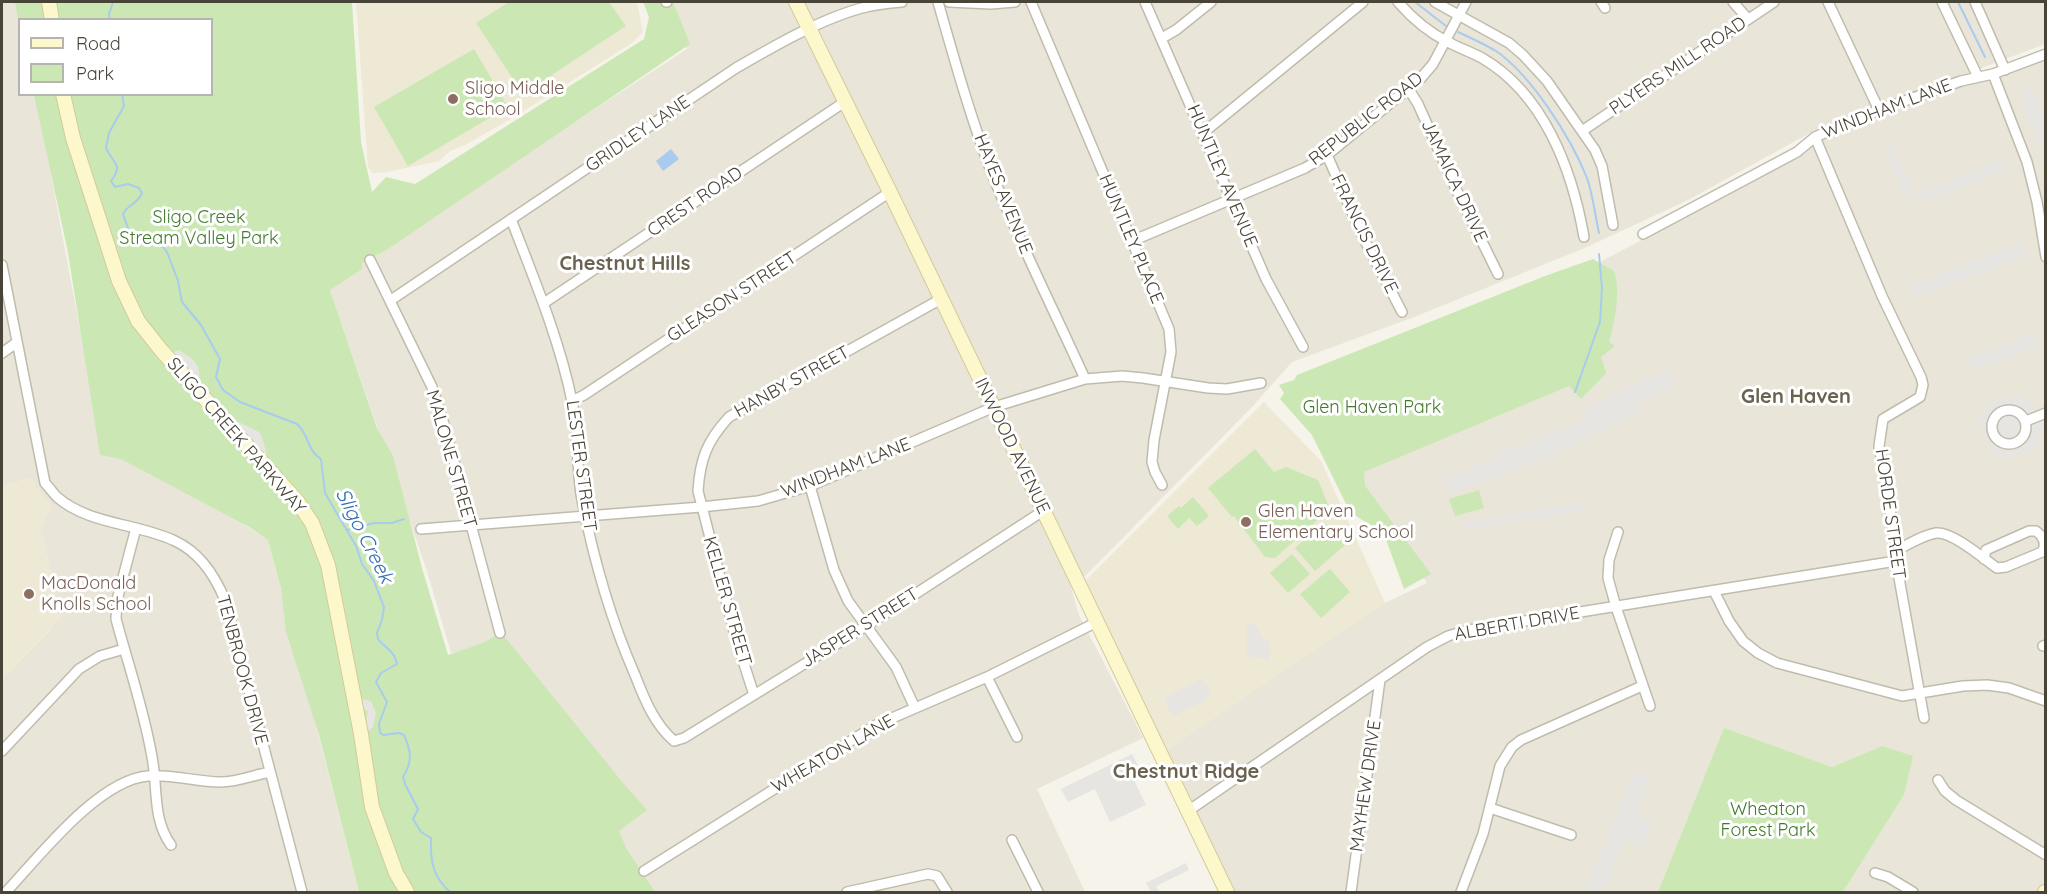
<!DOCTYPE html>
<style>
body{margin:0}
#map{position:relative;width:2047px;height:894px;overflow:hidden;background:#f5f3ea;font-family:Quicksand,sans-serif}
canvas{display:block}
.frame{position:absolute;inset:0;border:3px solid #494438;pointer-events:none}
.legend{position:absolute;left:18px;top:18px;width:195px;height:78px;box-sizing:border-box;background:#fff;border:2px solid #b6b4af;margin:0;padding:8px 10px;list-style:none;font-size:18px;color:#494438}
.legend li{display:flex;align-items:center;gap:12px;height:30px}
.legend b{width:30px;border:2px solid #b6b4af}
</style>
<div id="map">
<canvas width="2047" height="894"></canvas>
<div class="frame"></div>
<ul class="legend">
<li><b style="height:8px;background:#fdf7cc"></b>Road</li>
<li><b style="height:16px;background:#cbe8b4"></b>Park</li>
</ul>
</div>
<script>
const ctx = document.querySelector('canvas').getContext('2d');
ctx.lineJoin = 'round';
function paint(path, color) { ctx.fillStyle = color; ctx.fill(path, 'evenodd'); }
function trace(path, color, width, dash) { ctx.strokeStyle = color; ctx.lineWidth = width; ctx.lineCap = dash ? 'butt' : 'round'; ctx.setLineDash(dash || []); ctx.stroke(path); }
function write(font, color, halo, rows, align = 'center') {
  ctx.font = font + ' Quicksand,sans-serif'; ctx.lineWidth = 6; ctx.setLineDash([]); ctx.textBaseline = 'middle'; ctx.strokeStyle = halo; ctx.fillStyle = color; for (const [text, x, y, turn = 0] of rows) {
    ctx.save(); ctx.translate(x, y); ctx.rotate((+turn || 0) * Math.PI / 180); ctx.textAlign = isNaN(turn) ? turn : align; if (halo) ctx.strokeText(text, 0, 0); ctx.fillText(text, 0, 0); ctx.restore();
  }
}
paint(new Path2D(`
 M 2,2 L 16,2 L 20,20 L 20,94 L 36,95 L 88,373 L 115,442 L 268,540 L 359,892 L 2,892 L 2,678 L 51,629 L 51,572 L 40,529 L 51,507 L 35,486 L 32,478 L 2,486 Z
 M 660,2 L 2045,2 L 2045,44 L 1808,134 L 1690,199 L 1587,247 L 1414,317 L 1292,362 L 1252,407 L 1084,577 L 1071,587 L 1079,615 L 1143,738 L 1037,789 L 1085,892 L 604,892 L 503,642 L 451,653 L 427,571 L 327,281 L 388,249 L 435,213 L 687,49 Z
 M 2045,54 L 2045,892 L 1843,892 L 1904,795 L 1882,746 L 1832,767 L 1724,729 L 1658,892 L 1227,892 L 1166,750 L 1385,603 L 1427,583 L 1351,477 L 1598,263 L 1642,240 L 1797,152 L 1815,137 Z`), '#e9e5d8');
paint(new Path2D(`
 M 356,2 L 637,2 L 643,32 L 632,43 L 514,117 L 465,145 L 450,151 L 439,161 L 387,172 L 373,173 L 368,167 Z
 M 1264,402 L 1321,461 L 1385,603 L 1166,750 L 1084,582 Z
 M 32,478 L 35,486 L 51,507 L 40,529 L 62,617 L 2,678 L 2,486 Z`), '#ede9d5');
paint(new Path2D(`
 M 15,2 L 352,2 L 361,142 L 372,192 L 386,177 L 415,184 L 644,39 L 649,17 L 643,2 L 673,2 L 690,44 L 388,249 L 362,263 L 362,269 L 330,290 L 377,428 L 393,456 L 422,568 L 448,655 L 483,643 L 495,636 L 497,638 L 504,636 L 623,783 L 647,810 L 619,831 L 626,848 L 655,892 L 359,892 L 319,735 L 286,632 L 281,589 L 268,540 L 249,527 L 121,459 L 100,455 L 68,253 L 34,95 L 212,94 L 212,20 L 20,20 L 19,25 Z
 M 509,2 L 609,2 L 626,26 L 523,94 L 476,23 Z
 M 474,49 L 508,107 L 408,166 L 374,107 Z
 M 1593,259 L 1614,271 C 1621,293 1615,320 1609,342 L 1615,346 L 1601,357 L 1606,373 L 1581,399 L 1569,386 L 1364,472 L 1365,486 L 1431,574 L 1404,589 L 1384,534 L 1350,512 L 1312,435 L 1280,399 L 1284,393 L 1279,385 L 1294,380 L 1297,375 L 1545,276 Z
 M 1255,449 L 1274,472 L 1286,467 L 1318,480 L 1330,509 L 1275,558 L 1265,557 L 1234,516 L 1232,517 L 1208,488 Z
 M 1479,490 L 1484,508 L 1455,516 L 1449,499 Z
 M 1193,497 L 1209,516 L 1197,526 L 1189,518 L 1178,529 L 1167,516 L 1179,506 L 1181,508 Z
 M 1324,522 L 1345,545 L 1315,571 L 1295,548 Z
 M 1292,554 L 1310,574 L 1288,593 L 1270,573 Z
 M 1330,569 L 1350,592 L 1321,618 L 1300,594 Z
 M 1724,728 L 1832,767 L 1882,746 L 1913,756 L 1904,795 L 1843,892 L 1658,892 Z`), '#cbe8b4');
paint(new Path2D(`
 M 2033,89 L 2045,122 L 2045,162 L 2019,94 Z
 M 1893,141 L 1914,194 L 1904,197 L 1884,144 Z
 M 2002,160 L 2006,170 L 1922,203 L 1918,192 Z
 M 2022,242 L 2027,256 L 1913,299 L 1908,286 Z
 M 2035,333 L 2040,346 L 1972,371 L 1967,358 Z
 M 179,350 L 192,359 L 198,366 L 200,381 L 197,383 L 170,353 Z
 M 1667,368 L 1676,384 L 1640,402 L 1645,410 L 1548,457 L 1449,495 L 1442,479 L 1500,455 L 1498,447 L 1508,443 L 1513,450 L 1584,419 L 1582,410 Z
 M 2020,394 L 2023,401 L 2030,399 L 2035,411 L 2045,407 L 2045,436 L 2038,439 L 2041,447 L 2004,461 L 2001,455 L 1994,457 L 1977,415 L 1986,411 L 1984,405 Z
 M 231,420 L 243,424 L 259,432 L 262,437 L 268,459 Z
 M 1584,502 L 1587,511 L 1464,530 L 1463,522 Z
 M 1254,623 L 1264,640 L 1270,641 L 1270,660 L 1247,656 L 1247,624 Z
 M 1200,680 L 1207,684 L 1210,691 L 1209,699 L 1175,715 L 1169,711 L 1166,703 L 1166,696 Z
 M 357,698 L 371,701 L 376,713 L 373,727 L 363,735 L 361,726 L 366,720 L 368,711 L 358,707 Z
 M 1132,754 L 1139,767 L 1130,772 L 1146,805 L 1110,822 L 1095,789 L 1068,802 L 1061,789 Z
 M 1634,771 L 1650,777 L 1635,816 L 1652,823 L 1642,847 L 1624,841 L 1603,892 L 1594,892 L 1586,889 Z
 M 1186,863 L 1189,870 L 1156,886 L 1159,892 L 1151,892 L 1146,883 Z`), '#e7e5e2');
paint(new Path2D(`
 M 671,149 L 679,159 L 663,171 L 656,161 Z`), '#a9cbef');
trace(new Path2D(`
 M 1415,2 L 1446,26
 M 1958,2 L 1985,57
 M 110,20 L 109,14 L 113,2
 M 1458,32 C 1471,38 1484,44 1496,51 C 1532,76 1571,138 1587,178 C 1593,195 1595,215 1599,233
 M 122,94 L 124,106 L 109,133 L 106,148 C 113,164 124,164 111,181 L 115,187 L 128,184 L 139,188 L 142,193 C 137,205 128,204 123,214 L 132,240 L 137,244 L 156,238 L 167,252 L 178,281 L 182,302 L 201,325 L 220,359 L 216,377 L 223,390 L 240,402 L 297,424 C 309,434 307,451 321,459 L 325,493 L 356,546 L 362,564 L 374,581 L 384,607 L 382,620 L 377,633 L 378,639 C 385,648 395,651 397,664 L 381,673 L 376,682 L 387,702 L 379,724 L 380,733 L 383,735 L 399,733 L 404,735 C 411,751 413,761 403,777 L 405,784 L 418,809 L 413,819 L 421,832 L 431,838 C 430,861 433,877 450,892
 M 1575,392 L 1600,322 L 1602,288 L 1599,254
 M 347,530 L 374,523 L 392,523 L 404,519`), '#a9cbef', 2);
const street = new Path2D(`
 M 666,2 L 667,2
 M 938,2 C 954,58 970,116 991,171 C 1019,242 1054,310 1085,379
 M 949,2 L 991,4 L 1015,2
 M 1031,2 L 1169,329 L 1171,352 L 1154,440 L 1152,462 L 1155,472 L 1162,485
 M 1145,2 L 1266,279 L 1303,347
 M 1398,2 C 1411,17 1430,33 1448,42 C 1459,48 1471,52 1482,58 C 1544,94 1572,169 1584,237
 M 1435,2 L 1509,43 L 1523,55 L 1547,81 L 1595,150 L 1602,166 L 1613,225
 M 1601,2 L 1605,8
 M 1733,2 L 1748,19
 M 1828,2 L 1879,110
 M 1942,2 L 1978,77
 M 1975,2 L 2005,70
 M 1162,38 L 1176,30 L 1211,2
 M 1993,74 L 2027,162 L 2037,202 L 2046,257
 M 1408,88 L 1418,104 L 1456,189 L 1498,274
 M 1582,131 L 1774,2
 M 1203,133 L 1363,2
 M 1815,137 L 1882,296 L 1921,377 L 1923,385 L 1920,397 L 1883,419 L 1879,446 L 1897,550 L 1896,561 L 1924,718
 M 1327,155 L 1363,237 L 1402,312
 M 511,219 C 534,279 559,338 572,401 C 579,434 576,468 582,500 C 594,561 610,618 635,675 C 644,698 654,724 674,741 L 684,738 L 866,626 L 1043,511
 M 1643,234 L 1797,152 L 1815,137 L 1879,110 L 1961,81 L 1993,74 L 2046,54
 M 1132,241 L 1305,168 L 1327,155 L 1421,78 L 1433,64 L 1466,2
 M 370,260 L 432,387 L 444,424 L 500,633
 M 2,265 L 45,483 C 49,487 53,493 57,497 C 89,525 138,523 175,541 C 199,552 215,576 225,600 L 302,892
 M 391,300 L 736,68 C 774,46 824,17 866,7 C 878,4 890,3 902,2
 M 544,303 L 846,101
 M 2,353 L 16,343
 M 572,401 L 584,395 L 890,192
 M1992 427a17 17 0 1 1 34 0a17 17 0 1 1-34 0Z
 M 2026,421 L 2046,413
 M 810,486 L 834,570 L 848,601 L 896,667 L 915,708
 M 136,528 L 117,600 L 116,619 C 128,664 144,710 152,757 C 158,787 152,819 171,845
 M 421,529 L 701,507 L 758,501 L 810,486 L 994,407 L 1085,379 L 1122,376 L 1143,378 L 1208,388 L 1227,389 L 1261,383
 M 1618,532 L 1609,560 L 1608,578 L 1616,607 L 1650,706
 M 1897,550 C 1909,544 1923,535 1936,533 C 1952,531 1984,559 1997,568 L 2006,567 L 2042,552 C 2047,544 2044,537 2036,531 L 2029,531 L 1986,550 L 1984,559
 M 1714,591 L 1729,621 L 1743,641 L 1758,653 L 1777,663 L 1902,696 L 1963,686 L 1987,685 L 2009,688 L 2046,701
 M 2043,646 L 2046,645
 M 987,677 L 1017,737
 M 754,695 L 736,639 L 698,491 C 700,459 707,441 729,417 L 941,299
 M 2,751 L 79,669 L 100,656 L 124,649
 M 1938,780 L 1945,791 L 1956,800 L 2046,855
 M 1490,808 L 1571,835
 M 1188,811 L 1427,647 L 1448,636 L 1469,630 L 1896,561
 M 1012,840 L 1038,892
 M 644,871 L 876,725 L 987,677 L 1097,622
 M 1875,873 L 1888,877 L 1913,892
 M 6,892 C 39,857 98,780 148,776 C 173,774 196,782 221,782 C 237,782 254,775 270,772
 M 847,892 L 928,874 L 937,876 L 947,892
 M 1351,892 L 1380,680
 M 1461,892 L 1483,834 L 1500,766 L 1512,747 L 1521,740 L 1642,686`);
const secondary = new Path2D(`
 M 49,2 L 52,20
 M 796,2 L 890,192 L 1227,892
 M 63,94 L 73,138 L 119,281 L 138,321 L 161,350 L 297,501 L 312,523 L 328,565 L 361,734 L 372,807 L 396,873 L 407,892
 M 2045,892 L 2046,892`);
trace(street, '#c0bcad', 12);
trace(secondary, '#d3ca9b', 16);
trace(street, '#fff', 9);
trace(secondary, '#fdf7cc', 14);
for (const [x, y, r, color] of [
 [453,99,6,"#8d6e63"],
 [1246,522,6,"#8d6e63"],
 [29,594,6,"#8d6e63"]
]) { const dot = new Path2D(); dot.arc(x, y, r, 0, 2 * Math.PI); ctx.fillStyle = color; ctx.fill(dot); trace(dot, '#fff', 2); }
write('18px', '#494438', '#fff', [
 ["PLYERS MILL ROAD",1678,66,-34],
 ["WINDHAM LANE",1887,109,-21],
 ["REPUBLIC ROAD",1366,119,-38],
 ["GRIDLEY LANE",638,134,-34],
 ["HUNTLEY AVENUE",1222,176,67],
 ["JAMAICA DRIVE",1454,181,65],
 ["HAYES AVENUE",1003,194,68],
 ["CREST ROAD",695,202,-34],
 ["FRANCIS DRIVE",1364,234,64],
 ["HUNTLEY PLACE",1131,239,67],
 ["GLEASON STREET",732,297,-33],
 ["HANBY STREET",792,382,-29],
 ["SLIGO CREEK PARKWAY",236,436,49],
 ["INWOOD AVENUE",1012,446,64],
 ["MALONE STREET",451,459,74],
 ["LESTER STREET",581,466,82],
 ["WINDHAM LANE",846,468,-21],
 ["HORDE STREET",1890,514,82],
 ["KELLER STREET",727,601,74],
 ["ALBERTI DRIVE",1517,624,-10],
 ["JASPER STREET",860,628,-32],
 ["TENBROOK DRIVE",242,670,75],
 ["WHEATON LANE",833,754,-30],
 ["MAYHEW DRIVE",1366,786,-82]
]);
write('18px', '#785e54', '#fff', [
 ["Sligo Middle",465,89],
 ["School",465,110],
 ["Glen Haven",1258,512],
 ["Elementary School",1258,533],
 ["MacDonald",41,584],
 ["Knolls School",41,605]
], 'left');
write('18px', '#417a2c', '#fff', [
 ["Sligo Creek",199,218],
 ["Stream Valley Park",199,239],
 ["Glen Haven Park",1372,408],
 ["Wheaton",1768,810],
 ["Forest Park",1768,831]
]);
write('bold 20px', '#6b6350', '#fff', [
 ["Chestnut Hills",625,264],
 ["Glen Haven",1796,397],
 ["Chestnut Ridge",1186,772]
]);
write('italic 20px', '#326fb4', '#fff', [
 ["Sligo Creek",364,536,63]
]);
</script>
